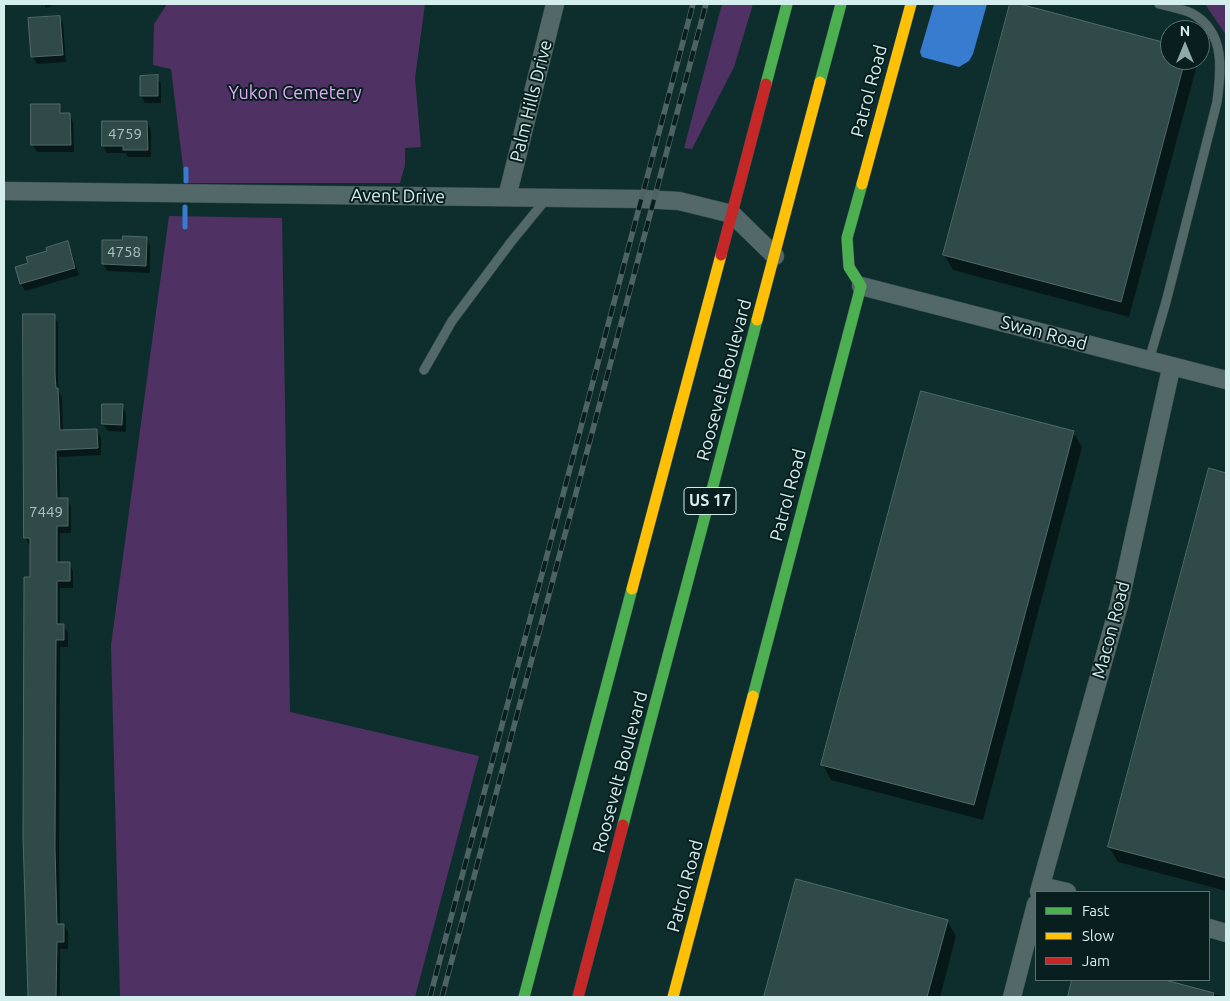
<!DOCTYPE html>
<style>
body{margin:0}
#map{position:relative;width:1230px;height:1001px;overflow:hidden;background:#0e2e2e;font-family:Ubuntu,sans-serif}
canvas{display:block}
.frame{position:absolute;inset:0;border:5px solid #d4eded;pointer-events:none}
.legend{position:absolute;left:1035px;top:891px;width:175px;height:90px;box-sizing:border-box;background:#091e1e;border:1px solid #5a7171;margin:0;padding:6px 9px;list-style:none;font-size:15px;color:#d4eded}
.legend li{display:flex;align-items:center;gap:10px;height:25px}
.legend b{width:25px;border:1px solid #5a7171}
.north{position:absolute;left:1160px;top:20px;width:50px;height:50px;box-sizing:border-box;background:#091e1e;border:1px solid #5a7171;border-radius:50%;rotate:0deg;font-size:14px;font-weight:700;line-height:20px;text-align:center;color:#d4eded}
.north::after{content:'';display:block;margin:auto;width:18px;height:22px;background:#8faaaa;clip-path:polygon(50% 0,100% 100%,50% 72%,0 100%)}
</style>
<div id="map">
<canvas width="1230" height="1001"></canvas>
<div class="frame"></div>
<ul class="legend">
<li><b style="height:6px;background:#4caf50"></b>Fast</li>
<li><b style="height:6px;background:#ffc107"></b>Slow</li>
<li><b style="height:6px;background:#c62828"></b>Jam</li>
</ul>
<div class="north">N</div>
</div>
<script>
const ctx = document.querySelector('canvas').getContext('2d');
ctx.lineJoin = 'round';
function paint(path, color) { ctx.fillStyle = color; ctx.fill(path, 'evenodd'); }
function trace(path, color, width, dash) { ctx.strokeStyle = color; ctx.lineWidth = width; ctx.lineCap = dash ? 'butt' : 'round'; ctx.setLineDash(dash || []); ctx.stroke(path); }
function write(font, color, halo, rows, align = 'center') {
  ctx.font = font + ' Ubuntu,sans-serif'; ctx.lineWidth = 4; ctx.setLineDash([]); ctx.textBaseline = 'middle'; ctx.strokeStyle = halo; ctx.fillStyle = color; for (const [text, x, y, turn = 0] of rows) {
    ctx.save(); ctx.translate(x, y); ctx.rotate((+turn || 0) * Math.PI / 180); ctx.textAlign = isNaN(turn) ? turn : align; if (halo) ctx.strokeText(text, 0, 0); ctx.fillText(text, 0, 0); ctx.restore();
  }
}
paint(new Path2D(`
 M 167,4 L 425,4 L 415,78 L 421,147 L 405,148 L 405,165 L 400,183 L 185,183 L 171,69 L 153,65 L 154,24 Z
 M 722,4 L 753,4 L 734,67 L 692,149 L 684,148 Z
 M 1205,4 L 1226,4 L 1226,35 Z
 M 169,216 L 282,218 L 290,712 L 479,756 L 415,997 L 120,997 L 111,645 Z`), '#503163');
paint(new Path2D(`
 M 934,4 L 987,4 L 973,54 L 969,61 L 959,67 L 922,57 L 920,52 Z`), '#377cce');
paint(new Path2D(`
 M 44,4 L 56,4 L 46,8 Z
 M 1012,4 L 1170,45 L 1170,60 L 1194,60 L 1197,65 L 1129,317 L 953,270 L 944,255 Z
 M 59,17 L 63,24 L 66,62 L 37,64 L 33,57 L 29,19 Z
 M 157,77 L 161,84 L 161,103 L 145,103 L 141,96 Z
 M 59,105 L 63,114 L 69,114 L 73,122 L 74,152 L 37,152 L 33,145 Z
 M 147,122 L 151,130 L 151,157 L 128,157 L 126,153 L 107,153 L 103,146 Z
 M 146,238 L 150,246 L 150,273 L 107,271 L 103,264 L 124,242 Z
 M 67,243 L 71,250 L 79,275 L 25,291 L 21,284 L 29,264 L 48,252 Z
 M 24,316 L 54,316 L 58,323 L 58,382 L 59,392 L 62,397 L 63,431 L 97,430 L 101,438 L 101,455 L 59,457 L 60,499 L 67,499 L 71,506 L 71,533 L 60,533 L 60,564 L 69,564 L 73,571 L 73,588 L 60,588 L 60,625 L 63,625 L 68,633 L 68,647 L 60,647 L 59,856 L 60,925 L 64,925 L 68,932 L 68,949 L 60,949 L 60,997 L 29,997 L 31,546 L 30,546 L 25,538 Z
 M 122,405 L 126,413 L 126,432 L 108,431 L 103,424 Z
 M 1073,432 L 1082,447 L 983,820 L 831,780 L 823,765 Z
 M 1210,470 L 1226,474 L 1226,891 L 1118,862 L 1109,847 Z
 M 797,881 L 947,921 L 956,936 L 940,997 L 765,997 Z
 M 1074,980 L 1160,980 L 1226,997 L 1069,997 Z`), '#0007');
trace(new Path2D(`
 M 186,169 L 186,181
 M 185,207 L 185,227`), '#377cce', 5);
const building = new Path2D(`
 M 1010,4 L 1020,4 L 1170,44 L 1170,60 L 1185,60 L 1121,302 L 943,255 Z
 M 60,16 L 63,55 L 31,57 L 28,18 Z
 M 158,75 L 158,96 L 140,96 L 140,76 Z
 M 31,104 L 60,104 L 60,113 L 70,113 L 71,145 L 31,145 Z
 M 102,121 L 147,121 L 148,150 L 123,150 L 123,146 L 102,146 Z
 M 123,236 L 147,237 L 146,266 L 102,264 L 102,240 L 122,240 Z
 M 68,241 L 75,268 L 20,284 L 15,267 L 28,263 L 26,257 L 47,251 L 46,248 Z
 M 23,314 L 55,314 L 55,374 L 56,388 L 58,388 L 60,430 L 97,429 L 98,448 L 56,450 L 57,498 L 68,498 L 68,526 L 57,526 L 57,562 L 70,562 L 70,581 L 57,581 L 57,624 L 64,624 L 64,640 L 56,640 L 55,848 L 57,924 L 64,924 L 64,942 L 57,942 L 56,997 L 28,997 L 23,837 L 24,577 L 30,577 L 30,538 L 24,538 Z
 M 921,391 L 1074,431 L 974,805 L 821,765 Z
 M 102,404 L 123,404 L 122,425 L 102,424 Z
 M 1209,468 L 1226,473 L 1226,878 L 1108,847 Z
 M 796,879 L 948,920 L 927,997 L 764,997 Z
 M 1072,980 L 1165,980 L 1214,993 L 1213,997 L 1068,997 Z`);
paint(building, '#304a4a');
trace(building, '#516969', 1);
const lane = new Path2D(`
 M 1149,360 L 1166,302 L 1217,102 C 1221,71 1226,33 1193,14 C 1184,9 1170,7 1159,4
 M 424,370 L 452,321 L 511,242 L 547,198`);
const street = new Path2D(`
 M 4,191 L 642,199 L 679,201 L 732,214 L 775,256
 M 507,197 L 555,4
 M 861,286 L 1226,380
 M 1041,886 L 1067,892
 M 1039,892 L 1119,605 L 1170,373 L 1170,366
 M 1209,928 L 1226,933
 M 1012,997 L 1036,904`);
const fast = new Path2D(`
 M 820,82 L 841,4
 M 766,84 L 787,4
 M 753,696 L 861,286 L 849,267 L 847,238 L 862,184
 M 623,825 L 757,320
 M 524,997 L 632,589`);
const slow = new Path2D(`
 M 862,184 L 911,4
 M 757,320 L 820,82
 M 632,589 L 721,255
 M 673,997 L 753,696`);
const jam = new Path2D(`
 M 721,255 L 766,84
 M 578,997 L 623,825`);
trace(lane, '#354a4a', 10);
trace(street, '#354a4a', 19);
trace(fast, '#354a4a', 12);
trace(slow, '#354a4a', 12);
trace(jam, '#354a4a', 12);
trace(lane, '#536868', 9);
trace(street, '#536868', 18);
trace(fast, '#4caf50', 11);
trace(slow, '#ffc107', 11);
trace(jam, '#c62828', 11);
const rail = new Path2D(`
 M 430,997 L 693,4
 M 442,997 L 706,4`);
trace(rail, '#4e6464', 5.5);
trace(rail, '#091e1e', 4, [11]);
write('15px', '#abc4c4', null, [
 ["4759",125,134],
 ["4758",124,252],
 ["7449",46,512]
]);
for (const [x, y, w] of [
 [710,501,52]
]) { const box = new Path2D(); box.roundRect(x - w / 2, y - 13.5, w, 27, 4); ctx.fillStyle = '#091e1e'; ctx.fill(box); trace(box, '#d4eded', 1); }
write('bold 16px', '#d4eded', null, [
 ["US 17",710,501]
]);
write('18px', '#d4eded', '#091e1e', [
 ["Patrol Road",869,91,-75],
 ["Palm Hills Drive",531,101,-76],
 ["Avent Drive",398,196,1],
 ["Swan Road",1044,333,15],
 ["Roosevelt Boulevard",724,380,-75],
 ["Patrol Road",788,495,-75],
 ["Macon Road",1111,630,-75],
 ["Roosevelt Boulevard",620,772,-75],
 ["Patrol Road",685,886,-75]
]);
write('18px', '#dfadf5', '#091e1e', [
 ["Yukon Cemetery",295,93]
]);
</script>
